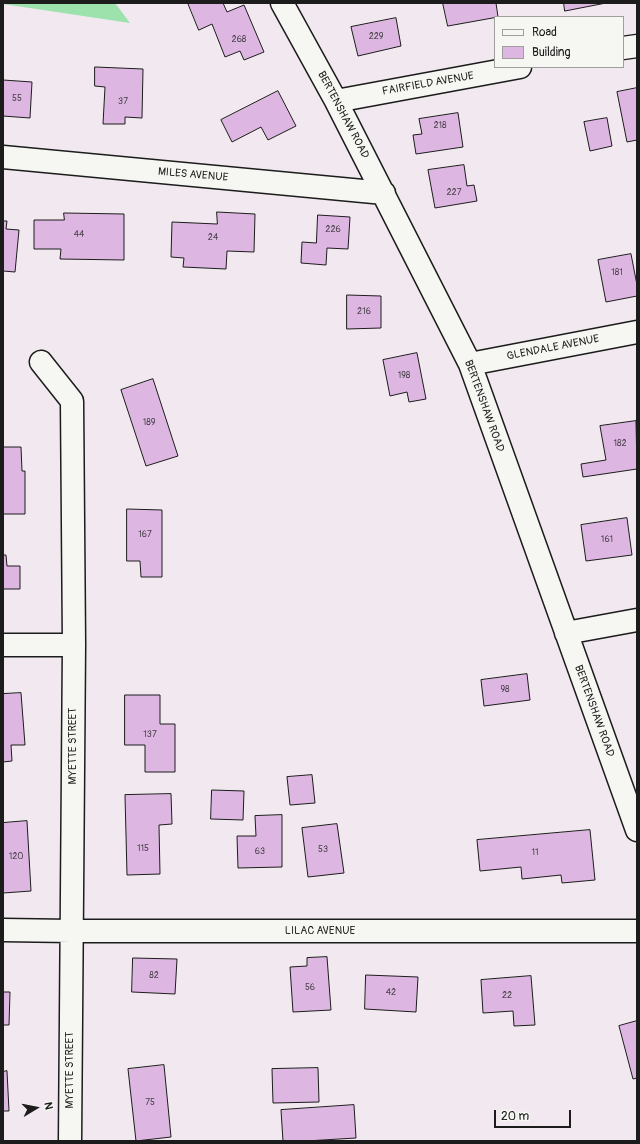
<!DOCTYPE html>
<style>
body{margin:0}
#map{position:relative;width:640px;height:1144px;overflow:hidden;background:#f1e9ef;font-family:Pangolin,sans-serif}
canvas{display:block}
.frame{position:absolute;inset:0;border:4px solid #1c1c1c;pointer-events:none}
.legend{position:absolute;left:494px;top:16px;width:130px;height:52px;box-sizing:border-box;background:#f6f6f2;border:1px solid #9f9f9c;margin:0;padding:5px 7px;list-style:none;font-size:12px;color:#1c1c1c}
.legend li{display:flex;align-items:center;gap:8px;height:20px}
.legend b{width:20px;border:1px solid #9f9f9c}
.north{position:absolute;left:16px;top:1088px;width:40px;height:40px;-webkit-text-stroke:3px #f6f6f2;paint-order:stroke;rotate:80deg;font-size:11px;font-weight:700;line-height:16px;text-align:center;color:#1c1c1c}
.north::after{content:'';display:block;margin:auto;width:14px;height:18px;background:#1c1c1c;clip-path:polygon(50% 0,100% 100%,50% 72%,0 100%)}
.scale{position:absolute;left:494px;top:1110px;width:77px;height:18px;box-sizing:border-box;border:2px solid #1c1c1c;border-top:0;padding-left:5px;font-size:12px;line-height:14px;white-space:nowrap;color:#1c1c1c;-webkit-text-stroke:3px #f6f6f2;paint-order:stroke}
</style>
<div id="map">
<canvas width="640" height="1144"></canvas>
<div class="frame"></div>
<ul class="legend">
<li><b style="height:5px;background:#f6f6f2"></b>Road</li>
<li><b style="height:11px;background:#ddb7e1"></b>Building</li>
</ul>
<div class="north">N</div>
<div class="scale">20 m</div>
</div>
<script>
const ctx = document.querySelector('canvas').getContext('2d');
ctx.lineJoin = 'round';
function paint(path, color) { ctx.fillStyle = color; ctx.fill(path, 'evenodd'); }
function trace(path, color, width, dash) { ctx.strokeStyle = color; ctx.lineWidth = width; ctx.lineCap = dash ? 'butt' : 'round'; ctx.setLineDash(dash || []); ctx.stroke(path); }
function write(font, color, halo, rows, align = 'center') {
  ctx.font = font + ' Pangolin,sans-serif'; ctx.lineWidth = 3; ctx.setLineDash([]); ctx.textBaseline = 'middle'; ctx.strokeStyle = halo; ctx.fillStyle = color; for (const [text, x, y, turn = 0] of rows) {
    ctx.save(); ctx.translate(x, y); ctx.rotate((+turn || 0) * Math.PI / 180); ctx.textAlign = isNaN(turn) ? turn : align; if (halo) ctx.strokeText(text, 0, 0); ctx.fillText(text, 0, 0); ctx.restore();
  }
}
paint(new Path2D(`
 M 3,3 L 115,3 L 130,23 L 3,4 Z`), '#9de1ac');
const building = new Path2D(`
 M 188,3 L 223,3 L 227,12 L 244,5 L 264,52 L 244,60 L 240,51 L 225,57 L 212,24 L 199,30 Z
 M 443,3 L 496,3 L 498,17 L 448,26 Z
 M 564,3 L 606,3 L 565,11 Z
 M 396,18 L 401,46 L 358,56 L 351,27 Z
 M 95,67 L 143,69 L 142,118 L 125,117 L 125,124 L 103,124 L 105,87 L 95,86 Z
 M 3,80 L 32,82 L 30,118 L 3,116 Z
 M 637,88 L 637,140 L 627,142 L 617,92 Z
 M 278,91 L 296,126 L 268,140 L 261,127 L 232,142 L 221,120 Z
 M 458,113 L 463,147 L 416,154 L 413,135 L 422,134 L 419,119 Z
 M 607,118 L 612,146 L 590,151 L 584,122 Z
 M 464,165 L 467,186 L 474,185 L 477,201 L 435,208 L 428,170 Z
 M 217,212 L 255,214 L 254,252 L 227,251 L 226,269 L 183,267 L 184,258 L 171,257 L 172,222 L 217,224 Z
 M 64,213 L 124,214 L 124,260 L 60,259 L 61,249 L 34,249 L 34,220 L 64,220 Z
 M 318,215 L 350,217 L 348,249 L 327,248 L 326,265 L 301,263 L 302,242 L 316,243 Z
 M 3,221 L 7,221 L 6,229 L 19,230 L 15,272 L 3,271 Z
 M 631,254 L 637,285 L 637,296 L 606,302 L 598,260 Z
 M 347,295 L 381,296 L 381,328 L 347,329 Z
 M 417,353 L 426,399 L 409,402 L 407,392 L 390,396 L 383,360 Z
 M 153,379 L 178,456 L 146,466 L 121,390 Z
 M 636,421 L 637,469 L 583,477 L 581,464 L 606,460 L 600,426 Z
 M 3,447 L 21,447 L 22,471 L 25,471 L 25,514 L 3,514 Z
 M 127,509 L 162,510 L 162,577 L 141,577 L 140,561 L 127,561 Z
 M 627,518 L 632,555 L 586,561 L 581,525 Z
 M 3,555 L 6,555 L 7,566 L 20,566 L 20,589 L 3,589 Z
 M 527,674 L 530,700 L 484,706 L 481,680 Z
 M 21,693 L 25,745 L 11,745 L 12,761 L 3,762 L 3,694 Z
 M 125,695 L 160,695 L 160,724 L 175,724 L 175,772 L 145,772 L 145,745 L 125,745 Z
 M 312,775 L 315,803 L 290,805 L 287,777 Z
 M 212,790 L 244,791 L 243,820 L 211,819 Z
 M 171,794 L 172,824 L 159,825 L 160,874 L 127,875 L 125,795 Z
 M 282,815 L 282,867 L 238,868 L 237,836 L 256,836 L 255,816 Z
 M 27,821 L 31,891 L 3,893 L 3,823 Z
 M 337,824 L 344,873 L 308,877 L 302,828 Z
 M 590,830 L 595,880 L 562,883 L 561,875 L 522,879 L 521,867 L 480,871 L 477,840 Z
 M 327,957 L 331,1010 L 293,1012 L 290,967 L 307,966 L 307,958 Z
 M 133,958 L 177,959 L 175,994 L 132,992 Z
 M 366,975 L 418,977 L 416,1012 L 365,1009 Z
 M 531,976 L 535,1025 L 514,1026 L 513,1011 L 483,1013 L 481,980 Z
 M 3,992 L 10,992 L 9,1025 L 3,1025 Z
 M 637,1021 L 637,1078 L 633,1079 L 619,1026 Z
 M 164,1065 L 171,1137 L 136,1141 L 128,1069 Z
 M 318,1068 L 319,1102 L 273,1103 L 272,1069 Z
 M 7,1071 L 9,1111 L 3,1111 L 3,1072 Z
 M 354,1105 L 356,1138 L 306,1141 L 283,1141 L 281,1110 Z`);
paint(building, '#ddb7e1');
trace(building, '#1c1c1c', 1);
const minor = new Path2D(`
 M 282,3 L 336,101 L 470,364 L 637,830
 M 623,48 L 637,46
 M 336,101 L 520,67
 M 3,157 L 384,193
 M 41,362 L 72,401 L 74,645 L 70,1141
 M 470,364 L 637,332
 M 566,633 L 637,620
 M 3,645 L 74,645
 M 3,930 L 71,931 L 637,931`);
trace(minor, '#1c1c1c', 25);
trace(minor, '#f6f6f2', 22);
write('9px', '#4c434d', null, [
 ["229",376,37],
 ["268",239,40],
 ["55",17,99],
 ["37",123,102],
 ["218",440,126],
 ["227",454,193],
 ["226",333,230],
 ["44",79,235],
 ["24",213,238],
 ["181",617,273],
 ["216",364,312],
 ["198",404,376],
 ["189",149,423],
 ["182",620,444],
 ["167",145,535],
 ["161",607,540],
 ["98",505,690],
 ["137",150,735],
 ["115",143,849],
 ["53",323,850],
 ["63",260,852],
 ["11",535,853],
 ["120",16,857],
 ["82",154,976],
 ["56",310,988],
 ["42",391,993],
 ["22",507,996],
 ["75",150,1103]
]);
write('11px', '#1c1c1c', '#f6f6f2', [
 ["FAIRFIELD AVENUE",428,84,-10],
 ["BERTENSHAW ROAD",343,115,62],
 ["MILES AVENUE",193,175,5],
 ["GLENDALE AVENUE",553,348,-11],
 ["BERTENSHAW ROAD",484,406,70],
 ["BERTENSHAW ROAD",594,711,70],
 ["MYETTE STREET",73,746,-90],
 ["LILAC AVENUE",320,931],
 ["MYETTE STREET",70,1070,-90]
]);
</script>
